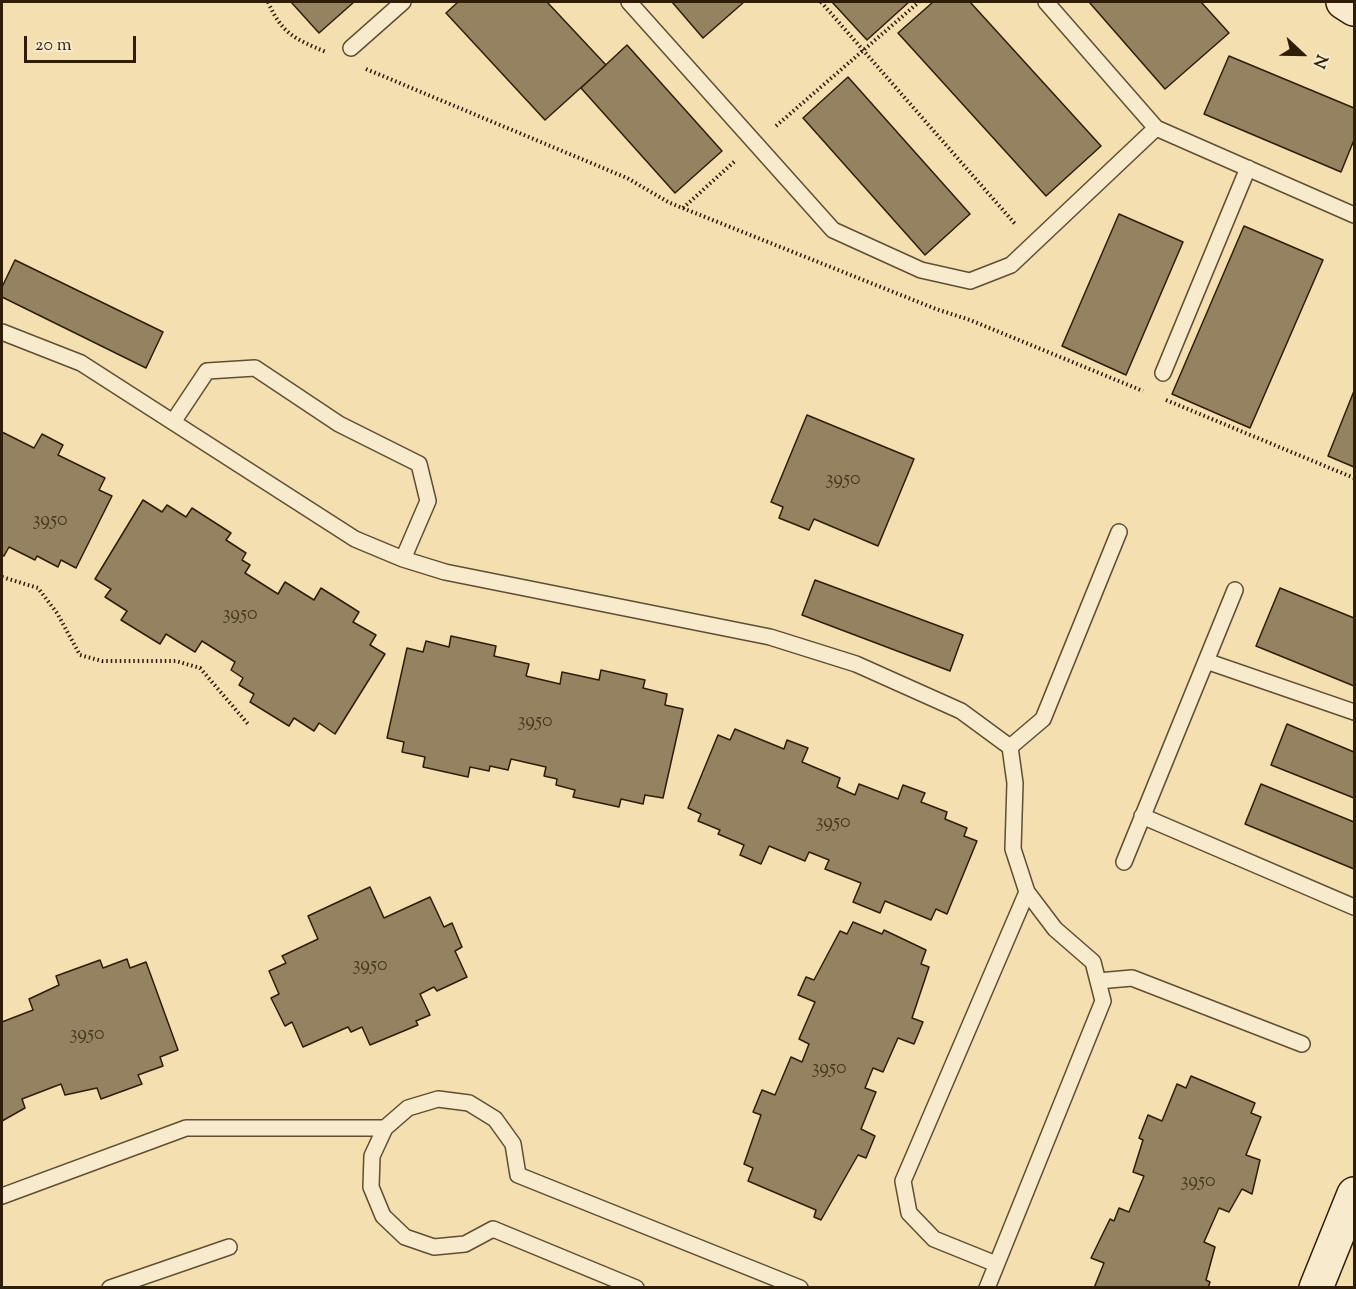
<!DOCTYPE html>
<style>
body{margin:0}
#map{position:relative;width:1356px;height:1289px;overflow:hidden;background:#f4dfb1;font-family:"Sorts Mill Goudy",serif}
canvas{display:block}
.frame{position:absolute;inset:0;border:3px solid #2f1d08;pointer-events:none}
.north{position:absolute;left:1272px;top:24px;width:60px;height:60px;-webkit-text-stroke:4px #f8eacc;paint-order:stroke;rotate:112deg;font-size:16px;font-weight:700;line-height:24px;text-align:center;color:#2f1d08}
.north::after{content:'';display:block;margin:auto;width:21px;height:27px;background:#2f1d08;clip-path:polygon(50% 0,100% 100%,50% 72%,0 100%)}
.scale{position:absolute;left:24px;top:36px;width:112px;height:27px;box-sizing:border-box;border:3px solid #2f1d08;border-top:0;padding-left:8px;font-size:18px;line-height:21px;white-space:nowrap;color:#2f1d08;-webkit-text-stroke:4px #f8eacc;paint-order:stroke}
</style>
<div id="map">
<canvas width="1356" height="1289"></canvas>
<div class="frame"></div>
<div class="north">N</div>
<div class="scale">20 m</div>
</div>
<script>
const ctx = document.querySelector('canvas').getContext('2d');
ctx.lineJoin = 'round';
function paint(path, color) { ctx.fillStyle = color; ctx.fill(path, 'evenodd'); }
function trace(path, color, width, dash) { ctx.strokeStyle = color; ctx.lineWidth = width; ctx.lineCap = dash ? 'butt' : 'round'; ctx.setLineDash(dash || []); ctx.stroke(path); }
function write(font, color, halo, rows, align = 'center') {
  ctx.font = font + ' "Sorts Mill Goudy",serif'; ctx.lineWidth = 5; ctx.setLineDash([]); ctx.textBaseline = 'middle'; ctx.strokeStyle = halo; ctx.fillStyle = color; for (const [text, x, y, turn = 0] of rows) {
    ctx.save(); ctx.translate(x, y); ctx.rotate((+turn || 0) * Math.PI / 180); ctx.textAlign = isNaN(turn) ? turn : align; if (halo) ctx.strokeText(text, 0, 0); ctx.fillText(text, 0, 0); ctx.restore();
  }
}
const building = new Path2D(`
 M 291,2 L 354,2 L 319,33 Z
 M 458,2 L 547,2 L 606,65 L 545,120 L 446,13 Z
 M 672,2 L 744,2 L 703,38 Z
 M 832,2 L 909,2 L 867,40 Z
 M 933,2 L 970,2 L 1101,146 L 1046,196 L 898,33 Z
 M 1089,2 L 1201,2 L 1229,33 L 1165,89 Z
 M 627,45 L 722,151 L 675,193 L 581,88 Z
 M 1229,56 L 1354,108 L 1354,140 L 1341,172 L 1204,114 Z
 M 848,77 L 970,214 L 925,255 L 803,118 Z
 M 1119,214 L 1183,242 L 1126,375 L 1062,346 Z
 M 1244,226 L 1323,260 L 1250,428 L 1172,394 Z
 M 15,260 L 163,332 L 146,368 L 2,297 L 2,287 Z
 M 1354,391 L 1354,467 L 1328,456 Z
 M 807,415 L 914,459 L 878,546 L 814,519 L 809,530 L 779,518 L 783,507 L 771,502 Z
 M 2,432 L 34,448 L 42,434 L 63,445 L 58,455 L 105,478 L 99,490 L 112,496 L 76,568 L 61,560 L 58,567 L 37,556 L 35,560 L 9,547 L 4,556 L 2,555 Z
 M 143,500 L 162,512 L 167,505 L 186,517 L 192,508 L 231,533 L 226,540 L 246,553 L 242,560 L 250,565 L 245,573 L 278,594 L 285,582 L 314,600 L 321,588 L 359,612 L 353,622 L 376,635 L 370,645 L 385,654 L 335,734 L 319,723 L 314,731 L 294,718 L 289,726 L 250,702 L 254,694 L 239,685 L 243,678 L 231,670 L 235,662 L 202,641 L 195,652 L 166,634 L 160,644 L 121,620 L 127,611 L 105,597 L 111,589 L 95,579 Z
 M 815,580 L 963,635 L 950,671 L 802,615 Z
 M 1280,588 L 1354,618 L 1354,686 L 1256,646 Z
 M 451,636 L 496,646 L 494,656 L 529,664 L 526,676 L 560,684 L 562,672 L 599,680 L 601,670 L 645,680 L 643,688 L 667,694 L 665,705 L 683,709 L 663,798 L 645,795 L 643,804 L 621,799 L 619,807 L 573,797 L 575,790 L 556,785 L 557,779 L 544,776 L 546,767 L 511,759 L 508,770 L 490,766 L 489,771 L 470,767 L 468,777 L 423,767 L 425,757 L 402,752 L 404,742 L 387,738 L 407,648 L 423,652 L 426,641 L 449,647 Z
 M 1287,724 L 1354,752 L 1354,798 L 1271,765 Z
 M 735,729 L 784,749 L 787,740 L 808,748 L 802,762 L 840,778 L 837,787 L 855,795 L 859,784 L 898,799 L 903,785 L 925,793 L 921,802 L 947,812 L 945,819 L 967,828 L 964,836 L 977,841 L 947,914 L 936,909 L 931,920 L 885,901 L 880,913 L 853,902 L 861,883 L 825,869 L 829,860 L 809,852 L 805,861 L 769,846 L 761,864 L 740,855 L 744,845 L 718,834 L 720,830 L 698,821 L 701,814 L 688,808 L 718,735 L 730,740 Z
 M 1261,784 L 1354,822 L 1354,869 L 1245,824 Z
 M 370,887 L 384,918 L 430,897 L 444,927 L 452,923 L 462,947 L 455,951 L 467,977 L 437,991 L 434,987 L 420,994 L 430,1015 L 416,1021 L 418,1025 L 370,1045 L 362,1027 L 351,1032 L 348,1027 L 303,1047 L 292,1022 L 285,1026 L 271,998 L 279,994 L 269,971 L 286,963 L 282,956 L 318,939 L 308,916 Z
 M 853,922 L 882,934 L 884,930 L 926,950 L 921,964 L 929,967 L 912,1018 L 923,1022 L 914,1044 L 898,1038 L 883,1072 L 873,1068 L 865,1088 L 876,1092 L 861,1129 L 875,1136 L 866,1158 L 858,1155 L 821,1220 L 814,1217 L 816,1210 L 748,1181 L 753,1168 L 744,1164 L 761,1115 L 753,1112 L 762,1090 L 775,1095 L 791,1057 L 802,1062 L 809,1044 L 799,1039 L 815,1002 L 798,995 L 806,977 L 814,980 L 840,931 L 847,934 Z
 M 127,959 L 130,968 L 146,962 L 178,1050 L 160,1057 L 163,1066 L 138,1075 L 142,1084 L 101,1099 L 97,1088 L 65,1095 L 61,1084 L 22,1099 L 25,1108 L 2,1121 L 2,1022 L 33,1010 L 29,999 L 59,985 L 56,976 L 100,960 L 103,968 Z
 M 1191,1076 L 1255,1103 L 1251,1113 L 1261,1117 L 1246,1155 L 1260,1160 L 1252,1194 L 1242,1189 L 1229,1212 L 1219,1208 L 1204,1242 L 1215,1247 L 1206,1280 L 1210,1282 L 1208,1288 L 1094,1288 L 1104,1263 L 1091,1258 L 1110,1219 L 1114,1221 L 1119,1208 L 1129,1212 L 1144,1176 L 1133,1172 L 1143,1140 L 1139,1138 L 1148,1115 L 1162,1121 L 1177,1084 L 1186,1088 Z`);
paint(building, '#958260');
trace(building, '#2f1d08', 1.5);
const lane = new Path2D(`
 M 629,2 L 833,230 L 921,270 L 970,281 L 1011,265 L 1156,128
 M 1046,2 L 1156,128 L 1354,215
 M 351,48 L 403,2
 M 2,332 L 81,363 L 355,539 L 403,559 L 445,572 L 770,637 L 856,664 L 961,711 L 1010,747 L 1015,783 L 1013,849 L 1027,892 L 1055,929 L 1093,962 L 1103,1001 L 987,1288
 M 1163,373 L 1248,168
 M 173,422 L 207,371 L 255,368 L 339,424 L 419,464 L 428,501 L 403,559
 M 1206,661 L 1354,712
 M 1010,747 L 1043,719 L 1119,532
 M 1142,816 L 1354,907
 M 1124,862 L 1235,590
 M 1098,981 L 1132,978 L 1302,1044
 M 2,1196 L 186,1128 L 385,1128
 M 996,1264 L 934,1239 L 909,1213 L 903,1181 L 1027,892
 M 110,1288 L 229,1247
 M 636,1288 L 493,1229 L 465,1244 L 434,1247 L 405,1237 L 383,1216 L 371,1187 L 372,1156 L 385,1128 L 408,1108 L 438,1099 L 469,1103 L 495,1119 L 513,1144 L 518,1175 L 800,1288`);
const secondary = new Path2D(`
 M 1343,2 L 1354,9
 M 1316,1288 L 1354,1194`);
trace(lane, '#604e32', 18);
trace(secondary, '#2f1d08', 36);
trace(new Path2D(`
 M 268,2 C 282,34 295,39 326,52
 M 821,2 L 1016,225
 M 366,69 L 627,178 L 670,203 L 936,309 L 970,320 L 1143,391
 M 776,126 L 919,2
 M 683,208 L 736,160
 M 1166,400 L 1354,478
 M 2,577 L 38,588 L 57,613 L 80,655 L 102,661 L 176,661 L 200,668 L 248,724`), '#2f1d08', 4, [1.5, 3]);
trace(lane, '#f8eacc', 15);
trace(secondary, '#f8eacc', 33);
write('20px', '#48361e', null, [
 ["3950",843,481],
 ["3950",50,522],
 ["3950",240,616],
 ["3950",535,723],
 ["3950",833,824],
 ["3950",370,967],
 ["3950",87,1036],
 ["3950",829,1070],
 ["3950",1198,1183]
]);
</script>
